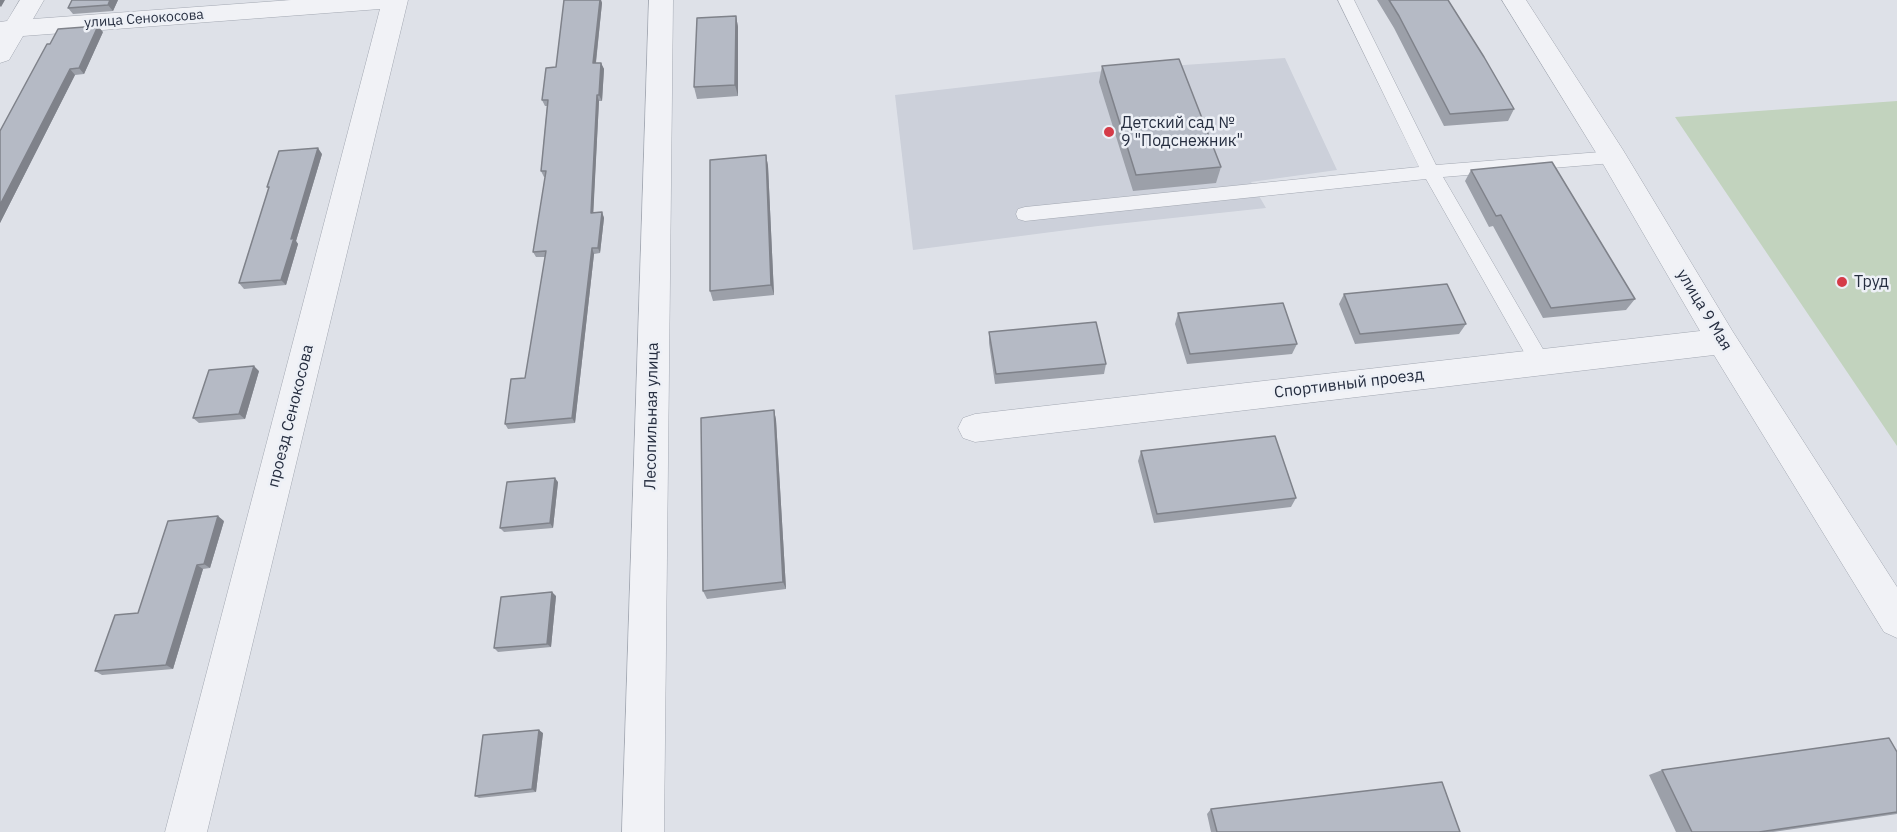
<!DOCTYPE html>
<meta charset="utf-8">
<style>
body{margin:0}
canvas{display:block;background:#dee1e8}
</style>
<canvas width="1897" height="832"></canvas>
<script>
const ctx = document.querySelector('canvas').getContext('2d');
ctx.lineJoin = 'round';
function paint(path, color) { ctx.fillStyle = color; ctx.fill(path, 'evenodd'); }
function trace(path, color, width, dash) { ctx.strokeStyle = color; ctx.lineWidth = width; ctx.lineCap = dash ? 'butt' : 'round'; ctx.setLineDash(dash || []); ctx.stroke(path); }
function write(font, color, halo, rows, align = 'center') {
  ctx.font = font + ' "IBM Plex Sans",sans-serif'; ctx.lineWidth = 5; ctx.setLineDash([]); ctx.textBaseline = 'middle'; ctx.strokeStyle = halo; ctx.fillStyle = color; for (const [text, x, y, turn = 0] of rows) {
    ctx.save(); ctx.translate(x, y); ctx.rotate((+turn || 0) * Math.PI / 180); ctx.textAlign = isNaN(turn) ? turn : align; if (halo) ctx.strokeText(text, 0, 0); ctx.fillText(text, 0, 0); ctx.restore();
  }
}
paint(new Path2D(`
 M 1285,58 L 1337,170 L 1251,182 L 1266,208 L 1098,226 L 913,250 L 895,95 L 1112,70 Z`), '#ccd0da');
paint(new Path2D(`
 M 1897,101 L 1897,446 L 1675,117 Z`), '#c2d3be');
const service = new Path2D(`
 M 1338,0 L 1354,0 L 1436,165 L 1613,151 L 1619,153 L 1622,157 L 1619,161 L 1613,163 L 1443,177 L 1547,356 L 1550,362 L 1547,368 L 1540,370 L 1533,368 L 1426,179 L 1025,221 L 1018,219 L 1016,214 L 1018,209 L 1025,207 L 1419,167 Z`);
const minor = new Path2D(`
 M 20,0 L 44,0 L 33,19 L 291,0 L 408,0 L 207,832 L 165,832 L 380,9 L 23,36 L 9,60 L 0,63 L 0,22 L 7,21 Z
 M 649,0 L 673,0 L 664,832 L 622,832 Z
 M 1502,0 L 1526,0 L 1623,150 L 1733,332 L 1897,587 L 1897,638 L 1884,632 L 1714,355 L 975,442 L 963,438 L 958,428 L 963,418 L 975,414 L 1700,331 L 1603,164 Z`);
trace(service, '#a3a8b2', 1);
trace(minor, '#a3a8b2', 1);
paint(service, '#f1f2f6');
paint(minor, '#f1f2f6');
paint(new Path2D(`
 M 118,0 L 113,11 L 73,14 L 68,8 Z
 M 564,0 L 601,0 L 602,3 L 596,63 L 601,63 L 604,69 L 602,101 L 599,101 L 593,213 L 602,212 L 604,218 L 600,253 L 594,254 L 575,423 L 508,429 L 505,424 L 525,378 L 545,257 L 536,257 L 533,252 L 545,177 L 544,177 L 541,171 L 547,106 L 545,106 L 542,100 L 556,67 Z
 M 1377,0 L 1448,0 L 1514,109 L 1508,121 L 1444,126 L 1394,28 Z
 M 736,16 L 738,27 L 738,96 L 697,99 L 694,87 Z
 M 103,32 L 84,74 L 75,75 L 0,223 L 0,131 Z
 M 1102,66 L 1221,167 L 1216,183 L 1133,191 L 1099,82 Z
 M 322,154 L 296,241 L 298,244 L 286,285 L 244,289 L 239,283 L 269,189 L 267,187 Z
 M 766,155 L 768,166 L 774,295 L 713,301 L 710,291 Z
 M 1471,170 L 1635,299 L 1626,310 L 1543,318 L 1493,226 L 1489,227 L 1465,181 Z
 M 1344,294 L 1466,324 L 1459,334 L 1355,344 L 1339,304 Z
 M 1178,313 L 1297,344 L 1292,354 L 1187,364 L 1175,324 Z
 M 989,332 L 1106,364 L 1104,374 L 995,384 L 989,343 Z
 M 259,371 L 245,419 L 199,423 L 193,418 Z
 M 774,410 L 776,420 L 786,589 L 707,599 L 703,591 Z
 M 1141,451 L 1296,498 L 1291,507 L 1154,523 L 1138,461 Z
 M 558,482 L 553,528 L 504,532 L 500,528 Z
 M 224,521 L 210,568 L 203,569 L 173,669 L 102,675 L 95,671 L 138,613 Z
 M 556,596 L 551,647 L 498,652 L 494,648 Z
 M 543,733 L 536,792 L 479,798 L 475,796 Z
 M 1897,752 L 1897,814 L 1773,832 L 1676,832 L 1649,775 L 1662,770 Z
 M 1211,809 L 1460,832 L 1211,832 L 1207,814 Z`), '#9ca0a9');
paint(new Path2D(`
 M 0,0 L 5,0 L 1,7 L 0,6 Z
 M 110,0 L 118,0 L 113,11 L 108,5 Z
 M 600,0 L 601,0 L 602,3 L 595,70 L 593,63 Z
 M 736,16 L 738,27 L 738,96 L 735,85 Z
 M 98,26 L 103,32 L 84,74 L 79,68 Z
 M 601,63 L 604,69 L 602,101 L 599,95 Z
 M 70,69 L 75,75 L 0,223 L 0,205 Z
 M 597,95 L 599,101 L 593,219 L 591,213 Z
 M 318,148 L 322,154 L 296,241 L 298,244 L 286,285 L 281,280 L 291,239 Z
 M 766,155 L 768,166 L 774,295 L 771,285 Z
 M 602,212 L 604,218 L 600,253 L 598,248 Z
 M 592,248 L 594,254 L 575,423 L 572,418 Z
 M 254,366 L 259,371 L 245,419 L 239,414 Z
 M 774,410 L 776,420 L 786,589 L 783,582 Z
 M 555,478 L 558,482 L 553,528 L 550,523 Z
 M 218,516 L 224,521 L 210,568 L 204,564 Z
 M 197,565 L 203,569 L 173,669 L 166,665 Z
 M 552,592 L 556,596 L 551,647 L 547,644 Z
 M 539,730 L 543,733 L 536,792 L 532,789 Z`), '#7f828a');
const building = new Path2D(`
 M 72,0 L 110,0 L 108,5 L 68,8 Z
 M 564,0 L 600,0 L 593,63 L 601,63 L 599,95 L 597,95 L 591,213 L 602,212 L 598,248 L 592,248 L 572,418 L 505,424 L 511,379 L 525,378 L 546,251 L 533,252 L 546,171 L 541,171 L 548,100 L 542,100 L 546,68 L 556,67 Z
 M 1389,0 L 1448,0 L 1484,57 L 1514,109 L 1450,114 L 1399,16 Z
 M 736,16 L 735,85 L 694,87 L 697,18 Z
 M 98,26 L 79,68 L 70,69 L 0,205 L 0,131 L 47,44 L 50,44 L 58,29 Z
 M 1179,59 L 1221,167 L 1136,175 L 1102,66 Z
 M 318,148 L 291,239 L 294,238 L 281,280 L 239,283 L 269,187 L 267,187 L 279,151 Z
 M 766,155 L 771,285 L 710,291 L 710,160 Z
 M 1552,162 L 1635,299 L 1551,308 L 1501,215 L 1496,216 L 1471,170 Z
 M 1447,284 L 1466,324 L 1360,334 L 1344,294 Z
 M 1283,303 L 1297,344 L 1190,354 L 1178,313 Z
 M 1096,322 L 1106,364 L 996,374 L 989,332 Z
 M 254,366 L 239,414 L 193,418 L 209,370 Z
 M 774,410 L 783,582 L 703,591 L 701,418 Z
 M 1275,436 L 1296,498 L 1157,514 L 1141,451 Z
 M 555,478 L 550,523 L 500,528 L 507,482 Z
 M 218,516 L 204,564 L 197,565 L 166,665 L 95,671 L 115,615 L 138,613 L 168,521 Z
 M 552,592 L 547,644 L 494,648 L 501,597 Z
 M 539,730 L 532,789 L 475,796 L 483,735 Z
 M 1889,738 L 1897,752 L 1897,812 L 1759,832 L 1692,832 L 1662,770 Z
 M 1442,782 L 1460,832 L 1217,832 L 1211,809 Z`);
paint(building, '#b5bac5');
trace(building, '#7f828a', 1.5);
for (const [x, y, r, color] of [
 [1109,132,6,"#d53b48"],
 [1842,282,6,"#d53b48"]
]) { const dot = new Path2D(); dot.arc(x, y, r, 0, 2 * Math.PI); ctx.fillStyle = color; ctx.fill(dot); trace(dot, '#edf0f6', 2); }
write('14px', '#262e40', '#edf0f6', [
 ["улица Сенокосова",144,19,-4]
]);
write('16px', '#262e40', '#edf0f6', [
 ["Детский сад №",1121,123],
 ["9 \"Подснежник\"",1121,141],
 ["Труд",1854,282]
], 'left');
write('16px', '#262e40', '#edf0f6', [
 ["улица 9 Мая",1704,310,59],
 ["Спортивный проезд",1349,384,-7],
 ["проезд Сенокосова",291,416,-76],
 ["Лесопильная улица",652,416,-89]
]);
</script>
